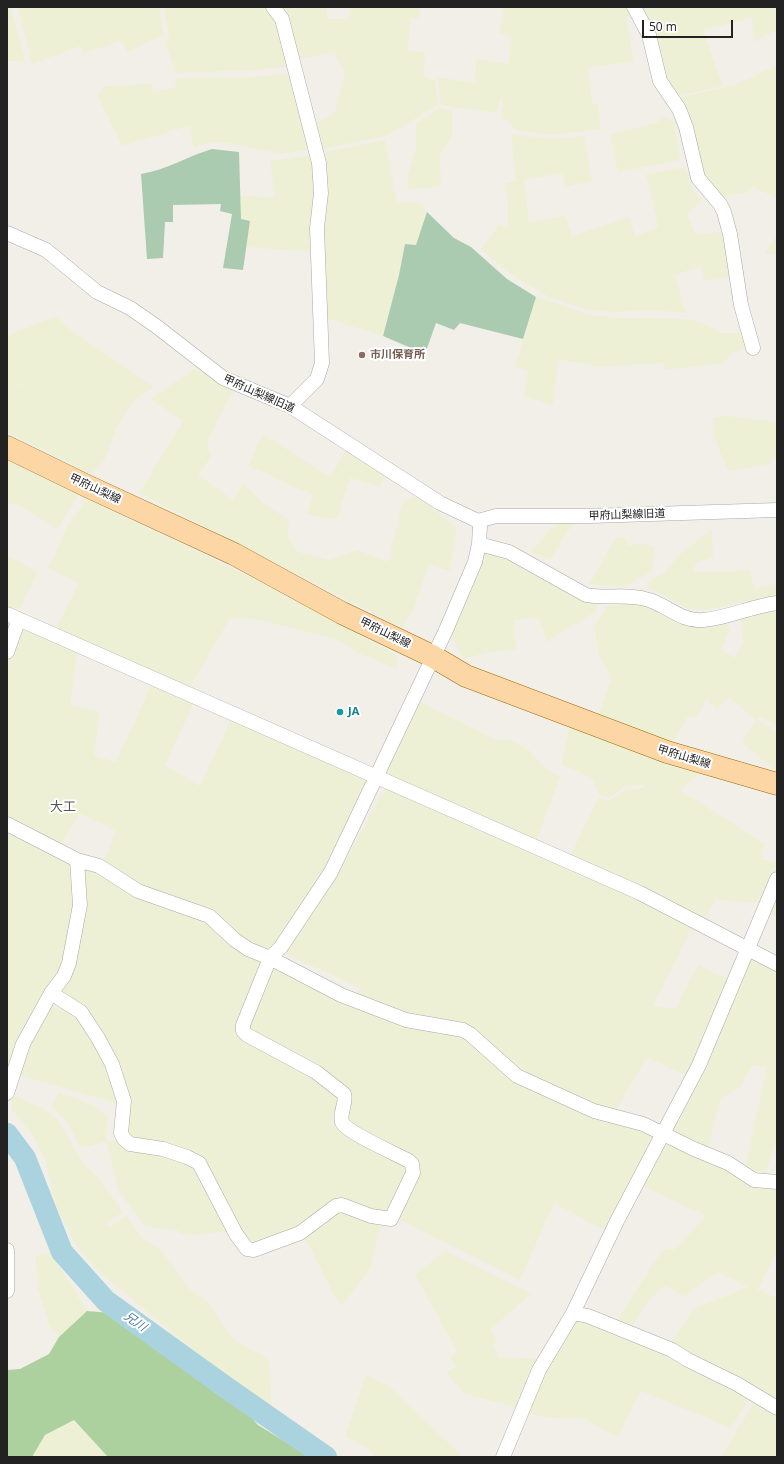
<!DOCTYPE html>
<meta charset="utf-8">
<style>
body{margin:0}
#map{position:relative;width:784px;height:1464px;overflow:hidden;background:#f2efe9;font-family:"Open Sans",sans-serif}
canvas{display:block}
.frame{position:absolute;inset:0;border:8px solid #222;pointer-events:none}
.scale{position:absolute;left:642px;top:20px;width:91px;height:18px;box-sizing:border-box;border:2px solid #222;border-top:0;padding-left:5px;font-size:12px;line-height:14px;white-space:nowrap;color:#222;-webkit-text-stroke:3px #fff;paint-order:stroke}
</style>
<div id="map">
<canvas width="784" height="1464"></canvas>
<div class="frame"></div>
<div class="scale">50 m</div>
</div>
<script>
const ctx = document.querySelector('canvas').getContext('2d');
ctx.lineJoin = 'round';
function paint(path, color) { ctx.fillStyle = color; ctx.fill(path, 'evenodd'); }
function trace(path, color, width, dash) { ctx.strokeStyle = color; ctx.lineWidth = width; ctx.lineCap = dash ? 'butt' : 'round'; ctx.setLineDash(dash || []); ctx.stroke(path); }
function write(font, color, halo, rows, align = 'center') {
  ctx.font = font + ' "Open Sans","Noto Sans JP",sans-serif'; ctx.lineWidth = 4; ctx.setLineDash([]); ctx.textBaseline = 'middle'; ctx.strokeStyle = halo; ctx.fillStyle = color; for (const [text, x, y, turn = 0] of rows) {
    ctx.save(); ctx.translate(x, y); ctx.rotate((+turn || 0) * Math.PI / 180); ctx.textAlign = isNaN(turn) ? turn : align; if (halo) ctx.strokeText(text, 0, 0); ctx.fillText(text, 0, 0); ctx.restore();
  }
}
paint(new Path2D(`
 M 7,7 L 11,7 L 25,61 L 7,61 Z
 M 21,7 L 159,7 L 164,35 L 127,52 L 123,41 L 83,53 L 80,46 L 32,64 L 18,8 Z
 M 164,7 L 267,7 L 273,14 L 290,66 L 257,70 L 175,73 L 165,41 L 169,38 Z
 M 278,7 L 327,7 L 327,19 L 348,19 L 350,7 L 420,7 L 419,18 L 410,19 L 408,51 L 425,52 L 424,75 L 435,81 L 438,105 L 386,136 L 321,149 L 313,125 L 335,113 L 345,73 L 334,52 L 295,60 Z
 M 504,7 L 630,7 L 634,15 L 626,17 L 634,61 L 588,68 L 592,103 L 598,104 L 601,129 L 551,135 L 515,130 L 510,122 L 501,118 L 503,99 L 500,98 L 497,113 L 441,105 L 437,77 L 475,83 L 476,59 L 508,64 L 511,37 L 499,33 Z
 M 639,7 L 777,7 L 777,30 L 754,42 L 752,18 L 703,30 L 723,86 L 677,96 L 664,79 Z
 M 777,65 L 777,203 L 773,196 L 752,187 L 747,192 L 719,198 L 702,177 L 678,98 L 735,85 Z
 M 292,73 L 311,149 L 281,154 L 229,143 L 211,142 L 194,148 L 189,126 L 122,146 L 98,97 L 99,91 L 106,86 L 152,84 L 153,92 L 176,87 L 175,78 L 254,77 Z
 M 440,108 L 452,111 L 452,138 L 440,154 L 441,186 L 409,190 L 407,177 L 416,148 L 416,123 Z
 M 663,116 L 674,122 L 680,160 L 618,172 L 610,134 L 656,123 Z
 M 511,134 L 552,139 L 584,136 L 592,181 L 565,187 L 562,173 L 524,180 L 529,223 L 565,215 L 572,236 L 630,217 L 635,236 L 658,227 L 646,174 L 685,167 L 694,192 L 702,200 L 687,215 L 696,235 L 725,231 L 732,277 L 704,281 L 701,266 L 675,275 L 686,313 L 651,310 L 613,312 L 588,310 L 549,297 L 509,273 L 481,249 L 499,225 L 508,227 L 508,202 L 505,183 L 516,181 Z
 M 385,140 L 397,202 L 422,203 L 427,212 L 416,246 L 405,244 L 399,275 L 383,336 L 326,318 L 320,228 L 321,159 L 326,152 Z
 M 311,155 L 316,179 L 313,252 L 246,247 L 250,222 L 241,219 L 240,196 L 275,197 L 270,161 Z
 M 777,235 L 777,254 L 764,254 Z
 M 536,297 L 587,314 L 614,318 L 690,319 L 711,327 L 720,333 L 742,333 L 748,346 L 730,354 L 725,363 L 665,370 L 663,363 L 600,367 L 558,359 L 553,405 L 523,396 L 528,371 L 515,366 Z
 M 55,316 L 72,331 L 154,387 L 135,399 L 117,427 L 104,461 L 91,474 L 7,432 L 7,395 L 15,387 L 32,382 L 58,357 L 32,382 L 15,386 L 7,394 L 7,336 Z
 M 196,368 L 235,387 L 207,443 L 211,457 L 198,475 L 233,500 L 243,483 L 263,503 L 289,520 L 288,538 L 298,552 L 329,560 L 358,550 L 388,562 L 403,501 L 416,497 L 421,498 L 457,529 L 450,571 L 429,565 L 414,608 L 402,628 L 139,493 L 183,421 L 150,399 Z
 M 727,416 L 777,422 L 777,456 L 769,464 L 728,471 L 715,440 L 713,418 Z
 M 263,434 L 322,472 L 331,476 L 346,450 L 385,473 L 380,487 L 350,478 L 337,520 L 307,514 L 313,495 L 248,466 Z
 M 7,460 L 78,495 L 58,529 L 16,504 L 7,504 Z
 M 87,499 L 238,571 L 397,655 L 397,669 L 358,653 L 336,639 L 262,620 L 230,618 L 189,689 L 56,629 L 79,583 L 48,568 L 68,525 Z
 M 574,522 L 550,560 L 530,552 L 557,523 Z
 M 712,529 L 713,557 L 696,563 L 693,572 L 731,572 L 749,569 L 755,589 L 777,583 L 777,595 L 706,610 L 689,609 L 649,588 L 648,582 L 664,573 L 679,555 Z
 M 616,536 L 626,538 L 627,546 L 642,543 L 655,548 L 652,571 L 626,587 L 589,585 Z
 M 484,549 L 507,554 L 598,603 L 595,612 L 547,642 L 539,618 L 514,620 L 516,650 L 487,652 L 464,660 L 450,633 Z
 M 7,555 L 38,573 L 20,608 L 7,608 Z
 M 633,603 L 723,619 L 730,629 L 721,650 L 736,658 L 743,642 L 741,616 L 777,607 L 777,726 L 760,717 L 757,720 L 777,732 L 777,773 L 742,742 L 756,720 L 729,698 L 717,709 L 706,699 L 696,718 L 688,716 L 671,746 L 598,717 L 611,677 L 599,655 L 594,627 L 607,606 Z
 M 25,625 L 78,650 L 70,705 L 100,712 L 94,755 L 116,762 L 152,683 L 194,703 L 165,765 L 200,786 L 231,719 L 259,733 L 366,777 L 367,783 L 327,869 L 270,952 L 140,888 L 103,863 L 116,831 L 79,813 L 61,847 L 7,820 L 7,664 Z
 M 418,700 L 496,740 L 510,740 L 528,749 L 545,768 L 560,777 L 536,842 L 390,778 L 386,770 Z
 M 570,725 L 704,771 L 680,790 L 765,844 L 761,859 L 777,863 L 761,903 L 715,900 L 704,920 L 569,858 L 598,798 L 608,801 L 625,790 L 643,788 L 644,785 L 625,786 L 609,798 L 599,795 L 593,779 L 561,764 Z
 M 386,786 L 564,868 L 612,888 L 692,927 L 653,1006 L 675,1009 L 698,965 L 731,980 L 688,1077 L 647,1057 L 615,1112 L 588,1103 L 520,1074 L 466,1027 L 427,1022 L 356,996 L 360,988 L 284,953 L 337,876 Z
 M 7,829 L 74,863 L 78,905 L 65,960 L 7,1080 Z
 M 89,867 L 209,919 L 265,960 L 237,1025 L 337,1095 L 340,1101 L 337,1120 L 406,1165 L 409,1171 L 389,1214 L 344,1201 L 300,1230 L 254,1247 L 247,1244 L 201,1161 L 131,1141 L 125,1134 L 114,1056 L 56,992 L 82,869 Z
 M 777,892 L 777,917 L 767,913 Z
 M 749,956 L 777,970 L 777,1138 L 765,1174 L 745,1168 L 767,1067 L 753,1065 L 739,1088 L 720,1099 L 708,1147 L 671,1131 Z
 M 272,963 L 458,1033 L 515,1079 L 658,1134 L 606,1231 L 554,1203 L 520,1280 L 396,1218 L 417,1174 L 350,1126 L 345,1118 L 348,1102 L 248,1028 Z
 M 51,1005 L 70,1012 L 85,1028 L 99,1053 L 111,1082 L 116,1103 L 38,1081 L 17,1073 Z
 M 59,1092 L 92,1105 L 108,1117 L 106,1142 L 114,1140 L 126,1148 L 163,1153 L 198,1167 L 228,1231 L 190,1236 L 180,1233 L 179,1231 L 145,1226 L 119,1192 L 106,1142 L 81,1148 L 65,1119 L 51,1107 Z
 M 12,1094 L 45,1109 L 57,1119 L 82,1161 L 105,1186 L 123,1212 L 106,1223 L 109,1227 L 127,1216 L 144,1240 L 160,1249 L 191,1290 L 206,1300 L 233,1339 L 265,1357 L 269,1362 L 272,1410 L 209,1363 L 97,1270 L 86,1258 L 73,1240 L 56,1206 L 45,1160 L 32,1134 L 12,1110 Z
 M 666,1139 L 777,1185 L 777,1251 L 758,1290 L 777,1298 L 777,1404 L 669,1344 L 694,1309 L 748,1287 L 718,1272 L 683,1297 L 666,1286 L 648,1301 L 631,1328 L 615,1323 L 663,1249 L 674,1250 L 706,1216 L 642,1185 Z
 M 343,1210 L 382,1223 L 369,1271 L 342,1305 L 334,1296 L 304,1235 L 335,1213 Z
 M 445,1251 L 531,1294 L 491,1329 L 496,1338 L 494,1346 L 498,1357 L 538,1359 L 516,1407 L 464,1394 L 446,1372 L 456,1367 L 450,1358 L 457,1351 L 415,1275 Z
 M 51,1252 L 87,1311 L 59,1337 L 50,1327 L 38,1289 L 36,1256 Z
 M 584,1318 L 665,1351 L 751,1396 L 731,1428 L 641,1391 L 618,1437 L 584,1419 L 553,1418 L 526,1413 L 545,1369 L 573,1319 Z
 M 366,1375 L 388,1385 L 463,1457 L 373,1457 L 374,1453 L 345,1436 Z
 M 755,1401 L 777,1411 L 777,1457 L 721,1457 Z
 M 74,1420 L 108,1457 L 32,1457 L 45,1435 Z`), '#eef0d5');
paint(new Path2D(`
 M 87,1311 L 112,1313 L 126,1325 L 175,1355 L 215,1393 L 244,1409 L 258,1425 L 310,1457 L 108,1457 L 74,1420 L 45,1435 L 32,1457 L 7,1457 L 7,1370 L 20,1369 L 49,1354 L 59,1337 Z`), '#add19e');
paint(new Path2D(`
 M 212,149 L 239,152 L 241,219 L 250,221 L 243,270 L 223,268 L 232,214 L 220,211 L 221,204 L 173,205 L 173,222 L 165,222 L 163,258 L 147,259 L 141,174 C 166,170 188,156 212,149 Z
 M 427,212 L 454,238 L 471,247 L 507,279 L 536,297 L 523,339 L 460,323 L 454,330 L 436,323 L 425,354 L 383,336 L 399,275 L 405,244 L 416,245 Z`), '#aacbaf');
trace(new Path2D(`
 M 7,1134 L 25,1158 L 62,1252 L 106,1301 L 224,1386 L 326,1457`), '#aad3df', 22);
const minor = new Path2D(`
 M 273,7 L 282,19 L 319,163 L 321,193 L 317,228 L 322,363 L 317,379 L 290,406
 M 634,7 L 649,35 L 660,81 L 679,109 L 686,127 L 698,178 L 720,204 L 724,212 L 730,234 L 741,305 L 753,348
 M 7,233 L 46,250 L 97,292 L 130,308 L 156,326 L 223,378 L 290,406 L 440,503 L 478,521 L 480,526 L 479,544 L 475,562 L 446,630 L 331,872 L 281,947 L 270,958 L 243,1025 L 243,1031 L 247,1035 L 316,1072 L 344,1094 C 347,1103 339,1113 342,1122 C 347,1133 397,1154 409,1161 L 412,1164 L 413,1173 L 391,1219 L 371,1216 L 342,1205 L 336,1206 L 300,1233 L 254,1250 L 247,1249 L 236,1234 L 199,1163 L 187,1157 L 163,1149 L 130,1144 L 124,1139 L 121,1133 L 124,1101 L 112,1064 L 98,1038 L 81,1012 L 51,993
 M 478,521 L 496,516 L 590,516 L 777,510
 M 479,544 L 509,552 L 586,595 C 606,599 629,593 649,600 C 668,606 682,622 703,620 C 728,618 752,606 777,603
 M 7,614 L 640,893 L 777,964
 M 7,652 L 19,619
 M 7,824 L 77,860 L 99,866 L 138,891 L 209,916 L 235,940 L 248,949 L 270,958 L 341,995 L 406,1020 L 463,1030 L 470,1034 L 517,1076 L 594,1111 L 643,1124 L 694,1149 L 728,1163 L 754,1180 L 777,1182
 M 7,1093 L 23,1044 L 51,993 L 64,976 L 69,963 L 80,905 L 77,860
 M 7,1250 L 7,1291
 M 573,1313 L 588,1316 L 672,1350 L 688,1360 L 737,1384 L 777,1408
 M 503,1457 L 539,1370 L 573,1313 L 617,1221 L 699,1065 L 777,879`);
const primary = new Path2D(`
 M 7,447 L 87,486 L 234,554 L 342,613 L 432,656 L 466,676 L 667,752 L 777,784`);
trace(minor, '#a9a9a9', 15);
trace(primary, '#a06b00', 23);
trace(minor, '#fff', 14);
trace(primary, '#fcd6a4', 22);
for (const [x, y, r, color] of [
 [362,355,4,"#8d6e63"],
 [340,712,4,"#0f9aa8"]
]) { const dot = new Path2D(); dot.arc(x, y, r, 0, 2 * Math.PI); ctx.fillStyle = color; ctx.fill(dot); trace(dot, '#fff', 1.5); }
write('bold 11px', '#785e54', '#fff', [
 ["市川保育所",370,355]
], 'left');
write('11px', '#222', '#fff', [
 ["甲府山梨線旧道",259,394,24],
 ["甲府山梨線",95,489,25],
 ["甲府山梨線旧道",627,515,-2],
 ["甲府山梨線",385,633,26],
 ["甲府山梨線",684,757,17]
]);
write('bold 11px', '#0d838f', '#fff', [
 ["JA",348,712]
], 'left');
write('italic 12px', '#4a7aab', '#fff', [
 ["兄川",135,1322,35]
]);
write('13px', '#555', '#fff', [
 ["大工",63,807]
]);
</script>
